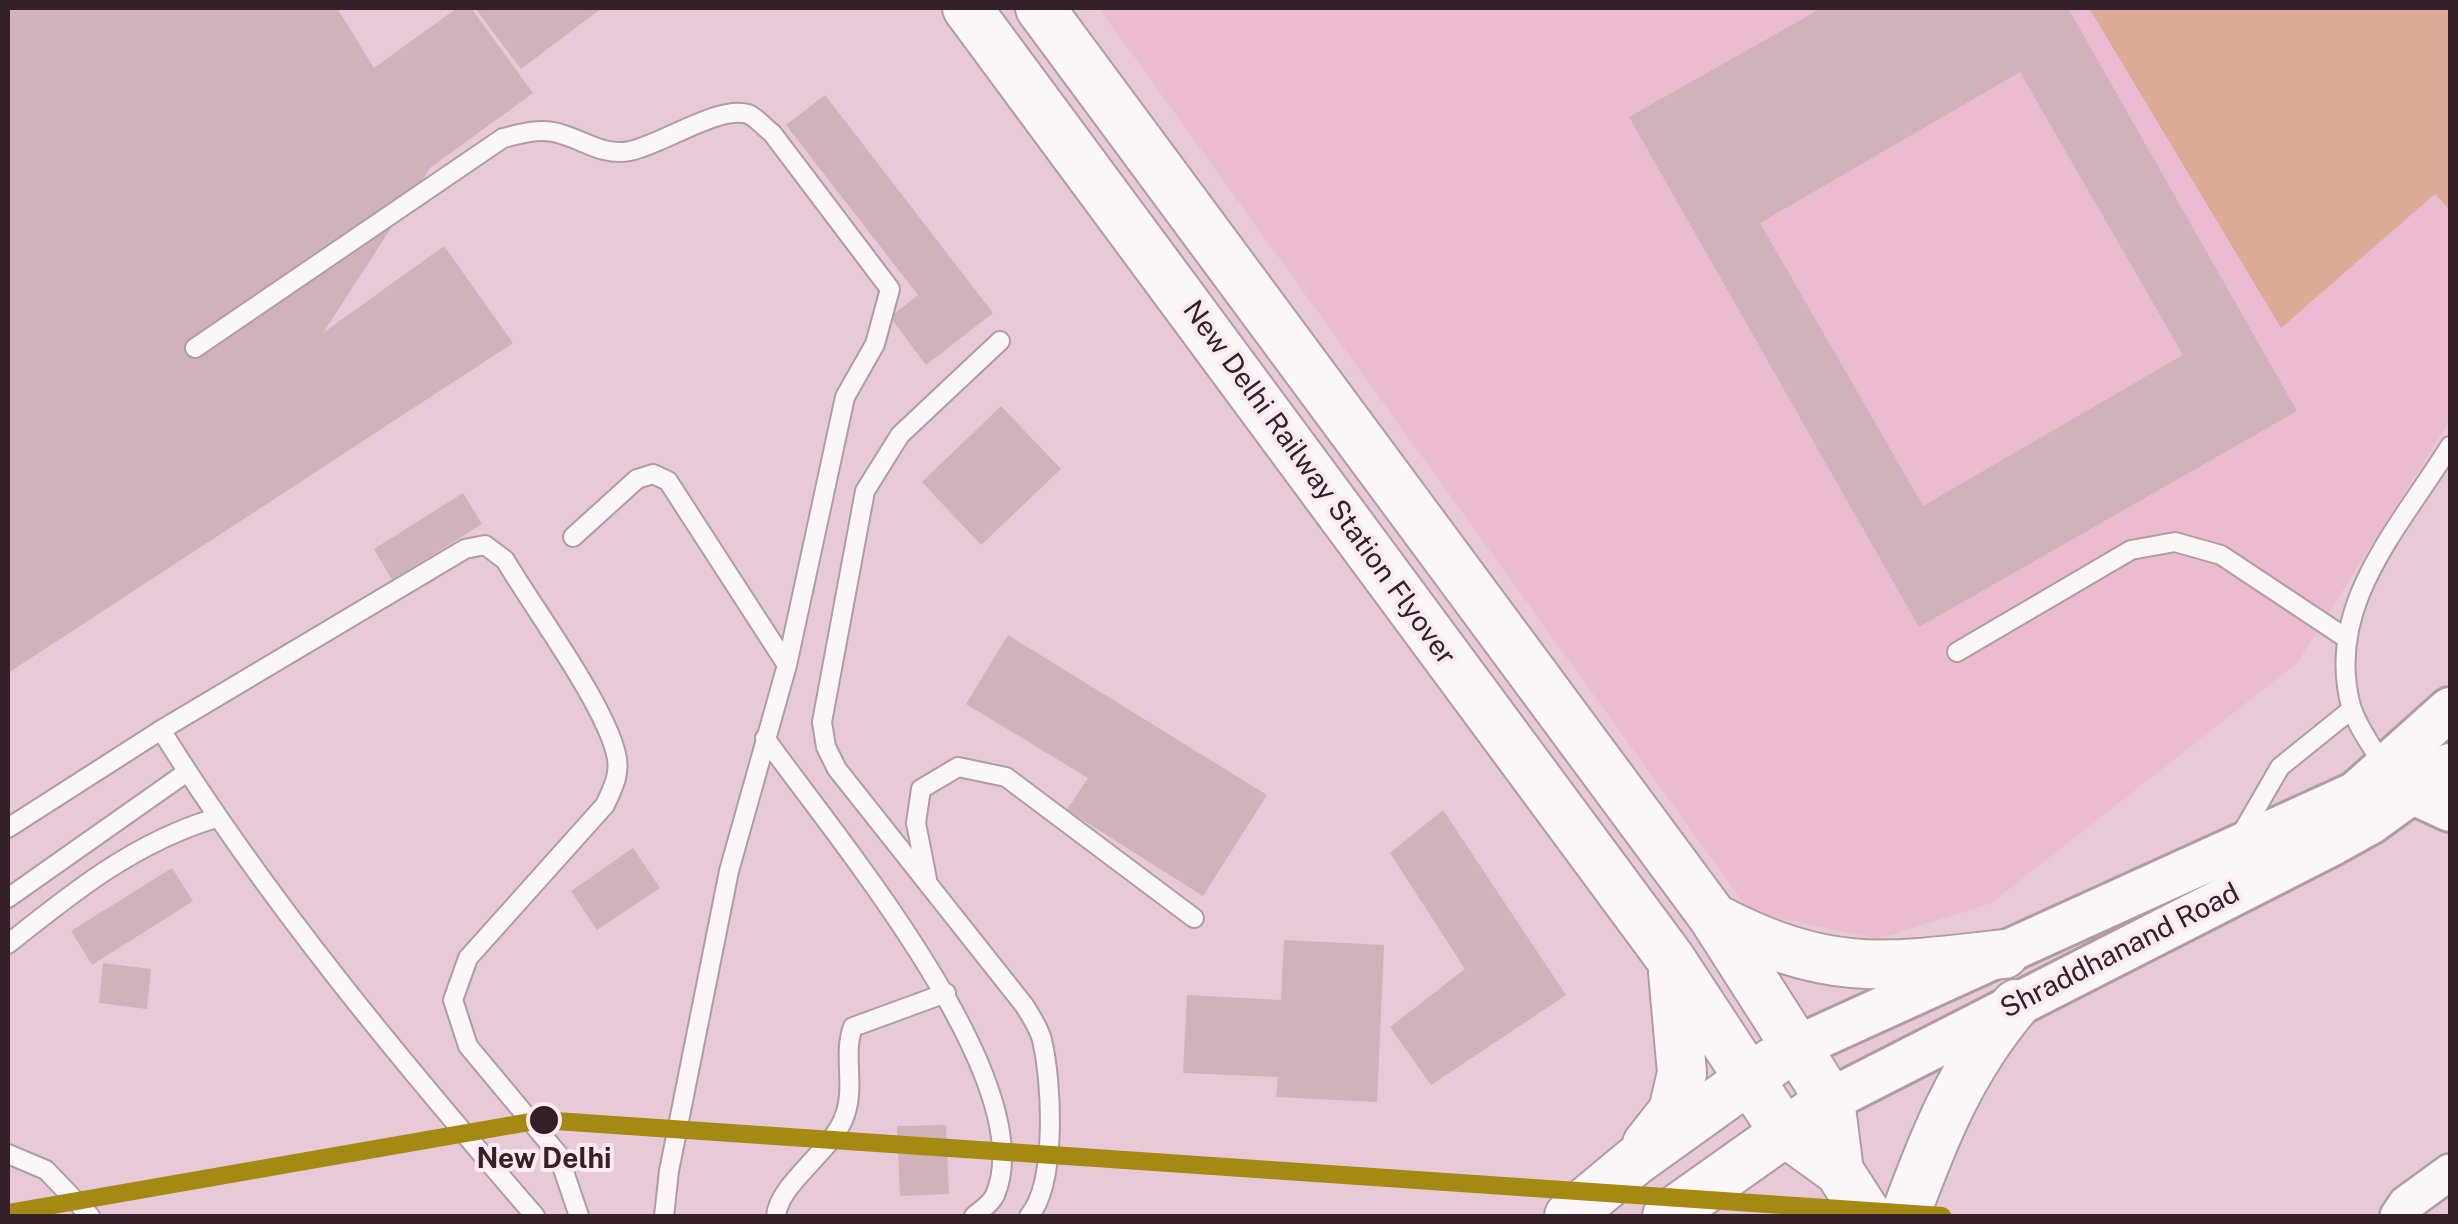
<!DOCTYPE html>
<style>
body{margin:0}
#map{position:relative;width:2458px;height:1224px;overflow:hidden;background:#e7c9d7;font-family:"Public Sans",sans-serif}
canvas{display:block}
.frame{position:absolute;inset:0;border:10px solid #35202a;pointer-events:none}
</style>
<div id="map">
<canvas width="2458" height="1224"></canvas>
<div class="frame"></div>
</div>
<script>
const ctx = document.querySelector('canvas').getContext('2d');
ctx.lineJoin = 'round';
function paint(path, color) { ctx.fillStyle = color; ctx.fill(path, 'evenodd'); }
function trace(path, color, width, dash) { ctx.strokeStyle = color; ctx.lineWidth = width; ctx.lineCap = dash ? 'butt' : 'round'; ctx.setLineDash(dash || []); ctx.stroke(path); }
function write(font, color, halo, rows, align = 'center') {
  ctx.font = font + ' "Public Sans",sans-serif'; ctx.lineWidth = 8; ctx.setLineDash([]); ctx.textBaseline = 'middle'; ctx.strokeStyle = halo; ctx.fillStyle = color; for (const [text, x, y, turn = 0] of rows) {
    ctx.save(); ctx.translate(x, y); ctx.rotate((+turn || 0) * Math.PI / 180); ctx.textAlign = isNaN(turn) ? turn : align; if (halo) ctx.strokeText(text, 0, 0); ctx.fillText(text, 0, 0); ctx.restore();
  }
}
paint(new Path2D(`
 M 1099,8 L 2450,8 L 2450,420 L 2297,663 L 1991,903 L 1878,939 L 1750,912 Z`), '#ebbbd1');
paint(new Path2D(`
 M 2089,8 L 2450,8 L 2450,210 L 2435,194 L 2281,328 Z`), '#dfa998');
paint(new Path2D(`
 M 8,8 L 337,8 L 374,68 L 457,8 L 471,8 L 533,93 L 430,168 L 323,333 L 444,246 L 513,343 L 8,673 Z
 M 475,8 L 602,8 L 521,69 Z
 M 1822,8 L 2068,8 L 2297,411 L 1919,627 L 1629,117 ZM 2020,72 L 2183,355 L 1923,506 L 1760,223 Z
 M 825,95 L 993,313 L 926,365 L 890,317 L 918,295 L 786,125 Z
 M 1001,406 L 1061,469 L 981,545 L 922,482 Z
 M 463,493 L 482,524 L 392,580 L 374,549 Z
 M 1008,635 L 1267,795 L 1203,896 L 1067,810 L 1088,778 L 966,704 Z
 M 1443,810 L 1566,995 L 1431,1085 L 1390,1027 L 1465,969 L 1390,853 Z
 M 633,848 L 660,888 L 597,930 L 571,891 Z
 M 172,868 L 193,901 L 92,965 L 71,931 Z
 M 1284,940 L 1384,945 L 1377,1102 L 1276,1097 L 1278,1077 L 1183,1073 L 1187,995 L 1281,1000 Z
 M 103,963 L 151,969 L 147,1009 L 99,1003 Z
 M 946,1125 L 949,1194 L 900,1196 L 897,1126 Z`), '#d0b2bb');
const service = new Path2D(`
 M 1000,341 L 900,435 L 865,491 L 822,722 L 826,747 L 837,769 L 1024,1005 C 1031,1016 1039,1028 1042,1040 C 1052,1082 1057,1183 1029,1216
 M 195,348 L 503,138 C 524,133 542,127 564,135 C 587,142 604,156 630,151 C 663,144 719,105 748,114 C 756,117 765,128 772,133 L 890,289 L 875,344 L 845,397 L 787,665 L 729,871 L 669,1171 L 664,1216
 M 573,537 L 637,479 L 653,474 L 668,481 L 787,665
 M 1957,652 L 2131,550 L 2175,542 L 2221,555 L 2346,638
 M 161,730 L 465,549 L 485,545 L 505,560 C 534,609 604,703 616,754 C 621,773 613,788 605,805 L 468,958 L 453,1000 L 468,1046 L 558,1154 L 579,1216
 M 765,738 C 830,830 1044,1082 995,1195 C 991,1204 981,1210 974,1216
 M 2385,768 C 2374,749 2357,727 2351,706 C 2324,606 2400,527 2450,446
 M 8,828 L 161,730 C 269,903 402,1062 535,1216
 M 2239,838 L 2280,767 L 2352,709
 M 927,879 L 916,823 L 921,789 L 958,767 L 1006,777 L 1194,918
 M 8,898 L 187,772
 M 8,944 C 73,892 135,842 216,818
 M 8,1154 L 46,1170 L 90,1216
 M 776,1216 C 779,1184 829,1153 843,1120 C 857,1089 842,1056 853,1027 L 946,993`);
const minor = new Path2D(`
 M 2398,1216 L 2406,1204 L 2450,1172`);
const tertiary = new Path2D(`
 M 2393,775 L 2409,791 L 2450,810
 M 1797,1047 L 2356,793 L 2450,709
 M 1830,1100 L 2334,843 L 2370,823 L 2450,765`);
const secondary = new Path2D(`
 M 967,8 L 1670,958 L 1775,1118 L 1785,1132 L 1839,1171 L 1868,1216
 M 1040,8 L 1713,917 L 1830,1100 L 1839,1171
 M 1716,919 C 1828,977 1883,968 2004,954
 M 1647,1144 L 1673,1111 L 1682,1073 L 1673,972
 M 1569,1216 L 1635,1161 L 1773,1062
 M 1667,1216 L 1811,1114
 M 1905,1216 C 1934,1137 1961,1069 2016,1004`);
trace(service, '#b29ba6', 22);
trace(minor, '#b29ba6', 40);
trace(tertiary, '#b29ba6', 48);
trace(secondary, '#b29ba6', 52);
trace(service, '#fbf7f9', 18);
trace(minor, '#fbf7f9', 35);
trace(tertiary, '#fbf7f9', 42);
trace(secondary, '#fbf7f9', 48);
trace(new Path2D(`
 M 8,1213 L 541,1120 L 1942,1216`), '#a48913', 18);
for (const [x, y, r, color] of [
 [544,1120,16,"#35202a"]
]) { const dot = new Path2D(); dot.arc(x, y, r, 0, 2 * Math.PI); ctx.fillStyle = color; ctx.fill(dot); trace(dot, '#fceaf2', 4); }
write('28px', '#35202a', '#fceaf2', [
 ["New Delhi Railway Station Flyover",1319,483,54],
 ["Shraddhanand Road",2120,951,-27]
]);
write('bold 28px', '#35202a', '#fceaf2', [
 ["New Delhi",544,1159]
]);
</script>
